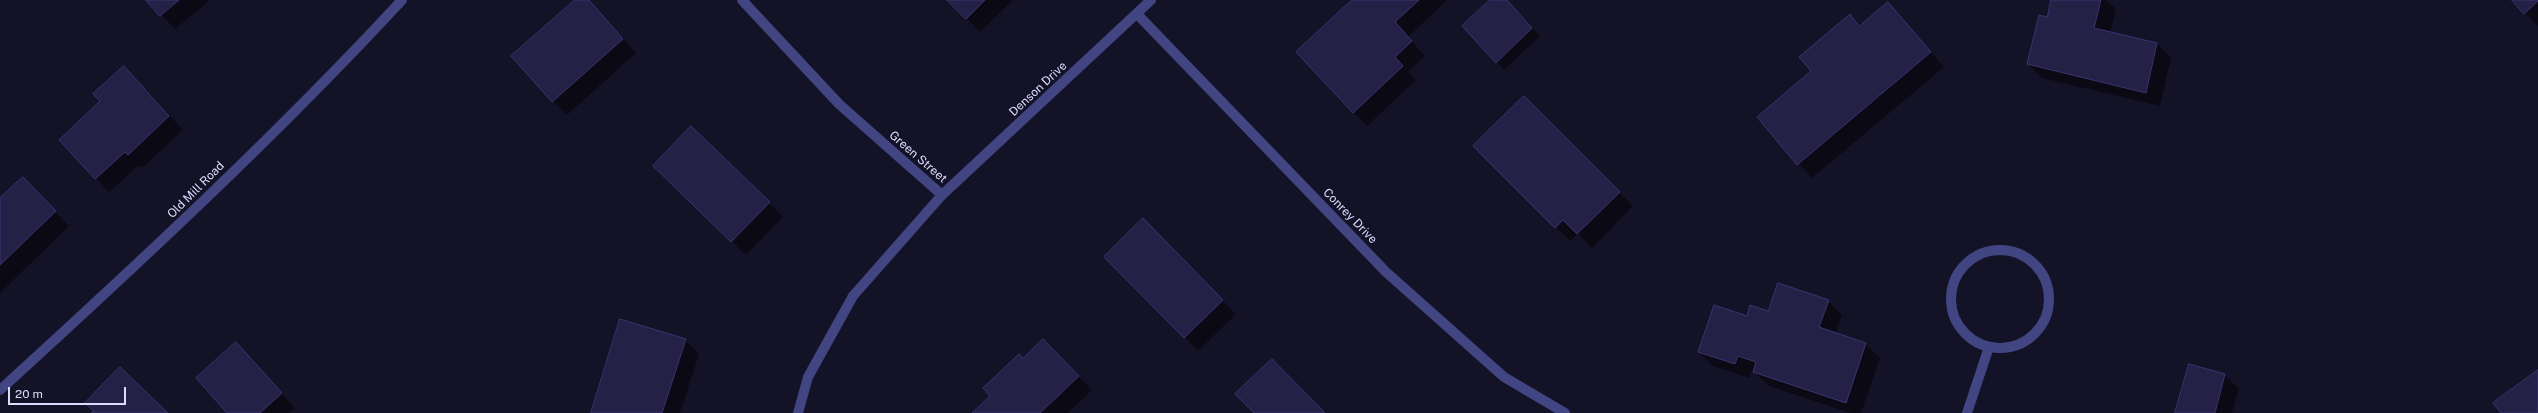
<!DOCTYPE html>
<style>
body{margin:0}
#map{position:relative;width:2538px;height:413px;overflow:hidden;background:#141227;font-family:"Public Sans",sans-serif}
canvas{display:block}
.scale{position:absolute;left:8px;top:387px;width:118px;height:18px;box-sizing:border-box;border:2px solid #dcdbfc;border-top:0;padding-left:5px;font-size:12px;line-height:14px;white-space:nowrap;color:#dcdbfc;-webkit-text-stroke:3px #141227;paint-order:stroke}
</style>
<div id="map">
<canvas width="2538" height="413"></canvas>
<div class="scale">20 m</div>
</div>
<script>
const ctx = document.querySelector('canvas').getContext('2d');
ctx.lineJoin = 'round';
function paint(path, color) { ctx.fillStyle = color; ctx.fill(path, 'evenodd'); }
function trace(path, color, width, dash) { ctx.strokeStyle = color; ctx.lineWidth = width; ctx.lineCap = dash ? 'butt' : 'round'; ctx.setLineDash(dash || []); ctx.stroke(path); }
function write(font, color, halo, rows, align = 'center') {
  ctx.font = font + ' "Public Sans",sans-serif'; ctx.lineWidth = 3; ctx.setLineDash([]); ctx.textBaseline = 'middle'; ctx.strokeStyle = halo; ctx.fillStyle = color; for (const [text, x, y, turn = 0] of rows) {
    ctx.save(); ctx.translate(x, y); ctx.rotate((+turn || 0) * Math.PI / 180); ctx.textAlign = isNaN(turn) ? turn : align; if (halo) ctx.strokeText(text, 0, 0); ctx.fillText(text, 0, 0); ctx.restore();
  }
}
paint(new Path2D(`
 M 147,0 L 210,0 L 175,29 Z
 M 577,0 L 588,0 L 636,53 L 567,115 L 553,101 Z
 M 949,0 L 1013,0 L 980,32 Z
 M 1354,0 L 1447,0 L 1408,37 L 1425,56 L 1408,72 L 1416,80 L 1367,126 L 1353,112 Z
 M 1491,0 L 1506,0 L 1540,36 L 1504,70 L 1497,62 Z
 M 2052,0 L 2106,0 L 2116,9 L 2110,33 L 2157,44 L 2171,58 L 2160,106 L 2042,78 L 2028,64 L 2048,18 Z
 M 2513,0 L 2538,0 L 2538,26 L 2525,13 Z
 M 1888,3 L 1944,67 L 1812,178 L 1758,117 L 1812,71 L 1850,15 L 1861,26 Z
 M 138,81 L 183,130 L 142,168 L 139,165 L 109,192 L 60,140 Z
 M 1524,97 L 1633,206 L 1592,248 L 1578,234 L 1570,241 L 1474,146 Z
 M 668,180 L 769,203 L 783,217 L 746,255 Z
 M 36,192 L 69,226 L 0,293 L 0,200 Z
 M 1143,220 L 1236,314 L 1198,351 L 1105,257 Z
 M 1828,301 L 1842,315 L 1835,334 L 1866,344 L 1880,358 L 1861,413 L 1850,413 L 1769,386 L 1752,370 L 1749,378 L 1713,366 L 1699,352 L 1748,318 Z
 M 685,340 L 699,354 L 680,413 L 592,413 Z
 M 1043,340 L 1092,390 L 1068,413 L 974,413 Z
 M 236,343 L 295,408 L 289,413 L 229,413 Z
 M 2225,375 L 2239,389 L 2232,413 L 2176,413 Z`), '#0007');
const building = new Path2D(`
 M 146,0 L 179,0 L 160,16 Z
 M 575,0 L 589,0 L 623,39 L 552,102 L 511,56 Z
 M 947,0 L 985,0 L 966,19 Z
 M 1352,0 L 1419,0 L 1395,22 L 1412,41 L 1395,57 L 1403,66 L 1353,113 L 1296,52 Z
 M 1490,0 L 1507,0 L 1532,28 L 1496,63 L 1462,26 Z
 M 2051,0 L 2101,0 L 2094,28 L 2157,43 L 2146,93 L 2027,64 L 2039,15 L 2047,17 Z
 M 2512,0 L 2538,0 L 2538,1 L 2524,14 Z
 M 1888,2 L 1931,52 L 1797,165 L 1757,117 L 1811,71 L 1799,57 L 1850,14 L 1859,26 Z
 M 124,66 L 169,116 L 128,155 L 125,152 L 95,179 L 59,140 L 100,101 L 93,94 Z
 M 1524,96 L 1620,192 L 1577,234 L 1563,220 L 1555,228 L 1473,146 Z
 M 691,126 L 770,202 L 731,242 L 653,166 Z
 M 23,177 L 56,211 L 0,265 L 0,198 Z
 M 1143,218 L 1223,300 L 1184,338 L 1104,257 Z
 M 1778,283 L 1829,300 L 1819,327 L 1866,343 L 1846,403 L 1753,372 L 1756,362 L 1738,356 L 1735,364 L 1698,352 L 1714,305 L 1747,316 L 1750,305 L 1768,311 Z
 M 620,319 L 686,339 L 662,413 L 591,413 Z
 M 1043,339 L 1079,376 L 1040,413 L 972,413 L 990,396 L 983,388 L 1019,354 L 1023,358 Z
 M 236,342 L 282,393 L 260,413 L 227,413 L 196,378 Z
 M 1272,359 L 1325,413 L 1254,413 L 1235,394 Z
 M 2189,364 L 2225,374 L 2215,413 L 2175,413 Z
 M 120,367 L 168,413 L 91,413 L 94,411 L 85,403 Z
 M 2538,370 L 2538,413 L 2501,413 L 2493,403 Z`);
paint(building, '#242046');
trace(building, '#3a3470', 1);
trace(new Path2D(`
 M 742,0 L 839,104 L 942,195
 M 1137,14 L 1386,272 L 1504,377 L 1565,413
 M1951 299a49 49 0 1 1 98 0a49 49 0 1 1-98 0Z
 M 0,390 C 138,264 275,137 402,0
 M 798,413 L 808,377 L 853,296 L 942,195 L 1151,0
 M 1967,413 L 1989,347`), '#414582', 10);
write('12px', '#dcdbfc', '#141227', [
 ["Denson Drive",1038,89,-43],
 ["Green Street",918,157,41],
 ["Old Mill Road",196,190,-45],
 ["Conrey Drive",1350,216,46]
]);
</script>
